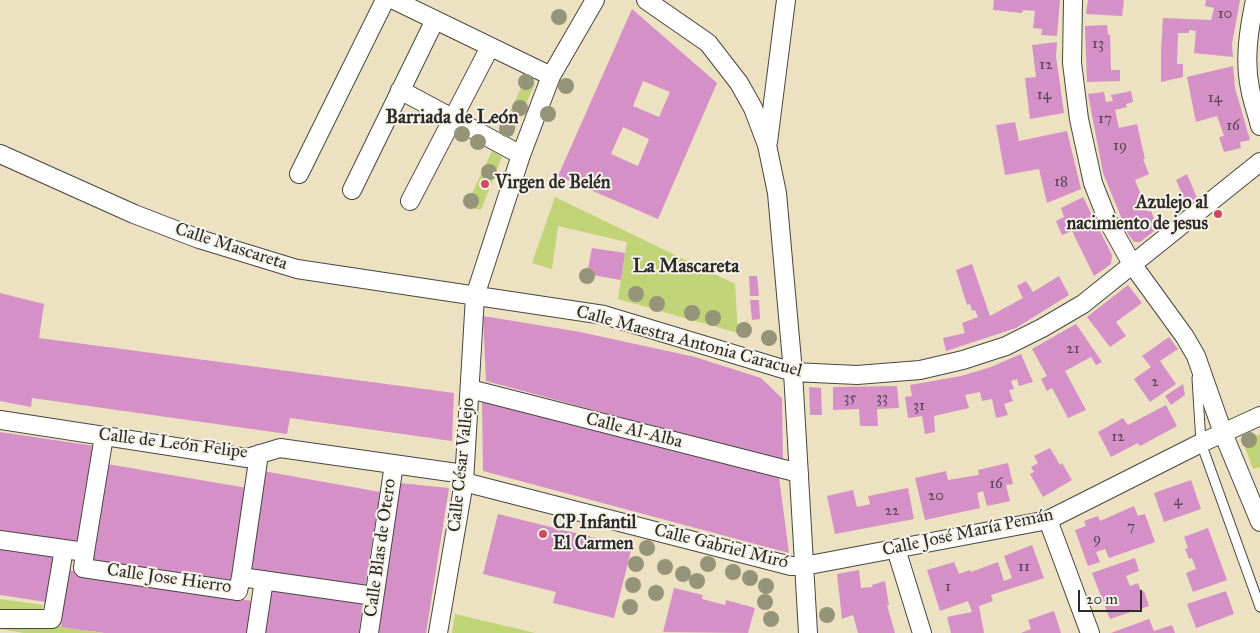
<!DOCTYPE html>
<meta charset="utf-8">
<style>
body{margin:0}
#map{position:relative;width:1260px;height:633px;overflow:hidden;background:#ece1c0;font-family:"IM FELL Great Primer",serif}
canvas{display:block}
.scale{position:absolute;left:1078px;top:590px;width:64px;height:22px;box-sizing:border-box;border:2px solid #2b2b2b;border-top:0;padding-left:6px;font-size:15px;line-height:18px;white-space:nowrap;color:#2b2b2b;-webkit-text-stroke:4px #f7f3e8;paint-order:stroke}
</style>
<div id="map">
<canvas width="1260" height="633"></canvas>
<div class="scale">20 m</div>
</div>
<script>
const ctx = document.querySelector('canvas').getContext('2d');
ctx.lineJoin = 'round';
function paint(path, color) { ctx.fillStyle = color; ctx.fill(path, 'evenodd'); }
function trace(path, color, width, dash) { ctx.strokeStyle = color; ctx.lineWidth = width; ctx.lineCap = dash ? 'butt' : 'round'; ctx.setLineDash(dash || []); ctx.stroke(path); }
function write(font, color, halo, rows, align = 'center') {
  ctx.font = font + ' "IM FELL Great Primer",serif'; ctx.lineWidth = 4; ctx.setLineDash([]); ctx.textBaseline = 'middle'; ctx.strokeStyle = halo; ctx.fillStyle = color; for (const [text, x, y, turn = 0] of rows) {
    ctx.save(); ctx.translate(x, y); ctx.rotate((+turn || 0) * Math.PI / 180); ctx.textAlign = isNaN(turn) ? turn : align; if (halo) ctx.strokeText(text, 0, 0); ctx.fillText(text, 0, 0); ctx.restore();
  }
}
paint(new Path2D(`
 M 526,77 L 535,83 L 512,136 L 501,131 Z
 M 492,151 L 502,157 L 481,210 L 466,206 Z
 M 555,197 L 735,284 L 738,333 L 618,299 L 627,242 L 558,226 L 552,269 L 532,263 Z
 M 1260,434 L 1260,467 L 1253,469 L 1243,442 Z
 M 0,599 L 43,605 L 41,614 L 0,612 Z
 M 455,614 L 535,633 L 452,633 Z
 M 0,623 L 42,624 L 103,633 L 24,633 L 0,629 Z`), '#c0d377');
paint(new Path2D(`
 M 994,0 L 1060,0 L 1057,36 L 1041,35 L 1042,29 L 1033,28 L 1035,11 L 1023,10 L 1022,13 L 993,10 Z
 M 1088,0 L 1124,0 L 1122,16 L 1086,14 Z
 M 1206,0 L 1240,0 L 1232,44 L 1233,57 L 1194,53 L 1196,31 L 1189,30 L 1189,33 L 1178,33 L 1177,64 L 1183,64 L 1183,77 L 1161,82 L 1161,51 L 1163,18 L 1211,20 L 1214,8 L 1205,6 Z
 M 632,9 L 717,83 L 658,219 L 558,176 ZM 643,81 L 670,92 L 659,117 L 633,106 ZM 623,127 L 649,139 L 638,166 L 611,154 Z
 M 1107,25 L 1108,35 L 1110,34 L 1111,70 L 1120,70 L 1120,81 L 1087,82 L 1085,26 Z
 M 1057,42 L 1056,56 L 1064,113 L 1030,119 L 1025,78 L 1036,77 L 1032,45 Z
 M 1233,66 L 1235,88 L 1250,140 L 1240,142 L 1241,148 L 1224,152 L 1219,137 L 1224,136 L 1217,116 L 1196,122 L 1187,77 Z
 M 1131,91 L 1133,102 L 1126,104 L 1127,107 L 1115,110 L 1119,128 L 1137,124 L 1145,159 L 1143,159 L 1149,174 L 1135,180 L 1148,212 L 1151,211 L 1158,228 L 1140,242 L 1134,242 L 1128,234 L 1103,173 L 1088,94 L 1104,92 L 1106,102 L 1113,101 L 1111,95 Z
 M 1015,122 L 1019,141 L 1067,131 L 1081,189 L 1047,203 L 1039,169 L 1005,175 L 996,125 Z
 M 1187,174 L 1197,198 L 1187,205 L 1176,180 Z
 M 1083,197 L 1112,255 L 1111,264 L 1094,276 L 1072,231 L 1062,235 L 1056,221 L 1064,217 L 1061,208 Z
 M 592,248 L 625,253 L 621,280 L 587,274 Z
 M 972,264 L 990,316 L 1023,298 L 1017,286 L 1026,281 L 1033,292 L 1059,276 L 1069,295 L 1016,328 L 946,351 L 943,338 L 965,333 L 962,323 L 978,317 L 975,310 L 972,311 L 970,304 L 967,305 L 956,270 Z
 M 749,276 L 757,276 L 759,296 L 750,296 Z
 M 1128,285 L 1142,303 L 1116,322 L 1126,336 L 1110,347 L 1087,317 Z
 M 0,293 L 44,304 L 39,338 L 454,393 L 452,441 L 290,418 L 287,434 L 32,398 L 31,407 L 0,401 Z
 M 750,300 L 759,300 L 760,319 L 752,320 Z
 M 483,316 L 580,332 L 695,357 L 761,378 L 782,398 L 783,461 L 486,381 Z
 M 1076,324 L 1102,362 L 1096,365 L 1091,357 L 1065,371 L 1086,410 L 1068,418 L 1052,388 L 1047,391 L 1041,379 L 1047,376 L 1032,349 Z
 M 1169,337 L 1178,349 L 1160,361 L 1176,384 L 1150,402 L 1134,379 L 1151,367 L 1142,356 Z
 M 1021,354 L 1033,382 L 1019,386 L 1017,379 L 1011,381 L 1014,389 L 1009,390 L 1013,401 L 1004,404 L 1008,415 L 996,418 L 992,399 L 982,401 L 980,392 L 965,395 L 969,408 L 934,416 L 935,432 L 925,434 L 922,416 L 908,418 L 905,397 L 912,396 L 910,385 L 961,376 L 991,367 Z
 M 1183,384 L 1185,395 L 1171,405 L 1165,396 Z
 M 897,386 L 899,408 L 877,409 L 878,426 L 860,426 L 859,409 L 833,410 L 833,387 Z
 M 809,387 L 821,388 L 822,415 L 810,415 Z
 M 482,400 L 779,477 L 789,553 L 483,471 Z
 M 1166,405 L 1177,426 L 1140,446 L 1138,443 L 1111,457 L 1098,432 L 1123,418 L 1128,425 Z
 M 0,432 L 95,446 L 81,545 L 0,530 Z
 M 1050,448 L 1060,465 L 1062,463 L 1072,480 L 1043,497 L 1030,474 L 1034,472 L 1031,467 L 1038,463 L 1034,456 Z
 M 1008,463 L 1013,484 L 1006,485 L 1010,501 L 987,506 L 983,491 L 977,493 L 980,508 L 925,520 L 915,478 L 946,471 L 948,480 L 979,475 L 978,470 Z
 M 107,464 L 247,488 L 232,580 L 90,560 Z
 M 263,471 L 380,492 L 365,587 L 249,570 Z
 M 1191,480 L 1201,509 L 1164,522 L 1154,493 Z
 M 399,483 L 449,488 L 426,633 L 374,633 Z
 M 908,488 L 914,519 L 835,534 L 827,496 L 853,490 L 857,507 L 870,504 L 868,496 Z
 M 1134,506 L 1138,516 L 1145,514 L 1155,542 L 1109,558 L 1105,549 L 1096,552 L 1100,562 L 1088,566 L 1075,530 L 1086,526 L 1084,521 L 1098,516 L 1100,521 Z
 M 498,514 L 632,547 L 614,618 L 553,603 L 556,592 L 483,574 Z
 M 1208,528 L 1227,580 L 1193,592 L 1186,573 L 1196,569 L 1192,558 L 1189,559 L 1185,549 L 1188,548 L 1184,537 Z
 M 1032,545 L 1044,578 L 991,595 L 993,601 L 979,606 L 984,633 L 951,633 L 947,617 L 972,612 L 968,601 L 940,611 L 927,570 L 954,562 L 959,574 L 970,570 L 971,572 L 998,562 L 1004,581 L 1012,578 L 1004,556 Z
 M 0,546 L 54,554 L 46,602 L 0,595 Z
 M 1135,558 L 1139,571 L 1126,576 L 1130,586 L 1138,583 L 1141,592 L 1144,591 L 1149,606 L 1110,619 L 1092,573 Z
 M 68,570 L 252,601 L 247,633 L 105,633 L 61,627 Z
 M 859,570 L 861,588 L 872,587 L 872,585 L 885,581 L 889,605 L 887,605 L 895,633 L 858,633 L 853,615 L 842,619 L 837,574 Z
 M 272,585 L 363,598 L 359,633 L 265,633 Z
 M 674,588 L 703,595 L 702,599 L 725,605 L 726,600 L 755,608 L 748,633 L 663,632 Z
 M 1226,591 L 1234,614 L 1196,628 L 1187,604 Z
 M 1054,611 L 1061,633 L 1021,633 L 1031,629 L 1028,620 Z
 M 1149,619 L 1154,631 L 1172,625 L 1175,633 L 1111,633 Z`), '#d590c8');
const lane = new Path2D(`
 M 1197,378 L 1201,443 L 1260,607`);
const street = new Path2D(`
 M 394,0 L 551,76
 M 646,0 L 708,43 L 739,83 L 753,108 L 767,145 L 777,193 L 793,372 L 808,633
 M 1073,0 L 1072,63 L 1079,119 L 1093,183 L 1108,221 L 1132,264 L 1185,337 L 1196,356 L 1223,433 L 1260,522
 M 1255,0 C 1249,29 1244,59 1250,88 C 1252,101 1257,113 1260,126
 M 400,90 L 521,155
 M 768,142 L 786,0
 M 0,154 L 134,214 L 199,239 L 297,269 L 604,315 L 793,372 L 857,375 L 920,370 L 963,360 L 1006,346 L 1042,328 L 1083,304 L 1260,162
 M 299,174 L 385,0
 M 352,190 L 435,20
 M 410,201 L 490,47
 M 470,389 L 799,473
 M 0,420 L 247,458 L 280,448 L 464,474
 M 464,482 L 791,566 L 804,566 L 1048,520 L 1201,443 L 1260,416
 M 1048,520 L 1090,633
 M 0,540 L 85,552 L 83,568 L 238,591 L 241,577 L 374,596
 M 896,549 L 922,633
 M 85,552 L 104,436
 M 241,577 L 259,454
 M 0,619 L 52,619 L 64,549
 M 256,633 L 264,580
 M 369,633 L 394,464
 M 438,633 L 464,482 L 475,296 L 521,155 L 551,76 L 595,0`);
trace(lane, '#484641', 11);
trace(street, '#484641', 20);
trace(lane, '#fff', 9);
trace(street, '#fff', 18);
ctx.fillStyle = '#969478';
for (const [x, y] of [
 [559,17],
 [526,82],
 [566,86],
 [520,108],
 [548,114],
 [507,129],
 [462,134],
 [478,142],
 [489,172],
 [471,201],
 [587,276],
 [636,294],
 [657,304],
 [692,313],
 [713,318],
 [744,330],
 [769,338],
 [1249,440],
 [647,548],
 [636,564],
 [708,564],
 [665,567],
 [733,572],
 [683,574],
 [750,578],
 [697,581],
 [633,585],
 [766,586],
 [656,593],
 [765,602],
 [630,607],
 [827,615],
 [771,619]
]) { ctx.beginPath(); ctx.arc(x, y, 8, 0, 2 * Math.PI); ctx.fill(); }
for (const [x, y, r, color] of [
 [485,184,5,"#d1495b"],
 [1218,214,5,"#d1495b"],
 [543,534,5,"#d1495b"]
]) { const dot = new Path2D(); dot.arc(x, y, r, 0, 2 * Math.PI); ctx.fillStyle = color; ctx.fill(dot); trace(dot, '#f7f3e8', 2); }
write('15px', '#564452', null, [
 ["10",1225,14],
 ["13",1098,44],
 ["12",1046,65],
 ["14",1044,95],
 ["14",1215,98],
 ["17",1105,119],
 ["16",1233,126],
 ["19",1120,146],
 ["18",1061,182],
 ["21",1073,349],
 ["2",1155,382],
 ["35",850,398],
 ["33",882,398],
 ["31",919,406],
 ["12",1118,437],
 ["16",996,484],
 ["20",936,496],
 ["4",1178,501],
 ["22",892,511],
 ["7",1131,527],
 ["9",1097,539],
 ["11",1024,567],
 ["1",948,587]
]);
write('bold 18px', '#2b2b2b', '#f7f3e8', [
 ["Virgen de Belén",495,184],
 ["Azulejo al",1208,204,"right"],
 ["nacimiento de jesus",1208,225,"right"],
 ["CP Infantil",553,524],
 ["El Carmen",553,545]
], 'left');
write('18px', '#2b2b2b', '#f7f3e8', [
 ["Calle Mascareta",231,247,18],
 ["Calle Maestra Antonia Caracuel",689,342,15],
 ["Calle Al-Alba",634,431,14],
 ["Calle de León Felipe",173,444,7],
 ["Calle César Vallejo",462,465,-84],
 ["Calle José María Pemán",968,533,-12],
 ["Calle Gabriel Miró",721,547,14],
 ["Calle Blas de Otero",381,548,-82],
 ["Calle Jose Hierro",169,579,8]
]);
write('bold 19px', '#2b2b2b', '#f7f3e8', [
 ["Barriada de León",452,118],
 ["La Mascareta",686,267]
]);
</script>
